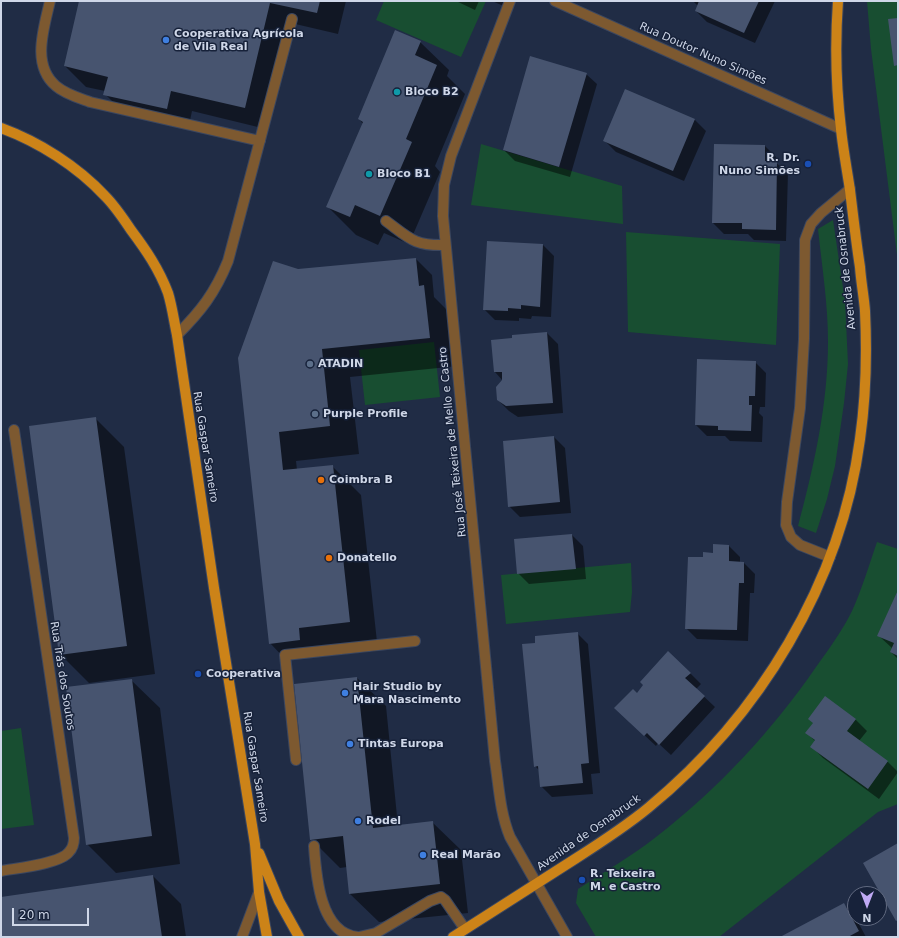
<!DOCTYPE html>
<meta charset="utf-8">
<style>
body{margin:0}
#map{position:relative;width:899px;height:938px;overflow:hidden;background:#202c45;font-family:"DejaVu Sans",sans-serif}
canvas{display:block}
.frame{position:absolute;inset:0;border:2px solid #cfd7e8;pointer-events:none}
.north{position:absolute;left:847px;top:886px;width:40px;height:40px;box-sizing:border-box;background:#17223a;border:1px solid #616a80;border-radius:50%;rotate:180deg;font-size:11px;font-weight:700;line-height:16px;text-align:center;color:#cfd7e8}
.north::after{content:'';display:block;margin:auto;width:14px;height:18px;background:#bfa9f4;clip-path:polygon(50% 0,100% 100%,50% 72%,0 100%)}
.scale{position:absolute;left:12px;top:908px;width:77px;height:18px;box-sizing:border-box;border:2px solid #cfd7e8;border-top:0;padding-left:5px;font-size:12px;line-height:14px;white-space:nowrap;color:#cfd7e8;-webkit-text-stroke:3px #17223a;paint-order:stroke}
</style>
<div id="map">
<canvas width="899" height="938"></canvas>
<div class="frame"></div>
<div class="north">N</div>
<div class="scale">20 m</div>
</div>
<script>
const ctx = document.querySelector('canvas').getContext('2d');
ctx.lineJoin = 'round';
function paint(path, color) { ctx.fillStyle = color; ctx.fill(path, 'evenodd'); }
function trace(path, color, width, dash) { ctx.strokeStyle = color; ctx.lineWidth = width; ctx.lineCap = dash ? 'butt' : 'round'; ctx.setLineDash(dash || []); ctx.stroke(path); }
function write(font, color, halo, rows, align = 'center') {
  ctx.font = font + ' "DejaVu Sans",sans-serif'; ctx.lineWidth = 3; ctx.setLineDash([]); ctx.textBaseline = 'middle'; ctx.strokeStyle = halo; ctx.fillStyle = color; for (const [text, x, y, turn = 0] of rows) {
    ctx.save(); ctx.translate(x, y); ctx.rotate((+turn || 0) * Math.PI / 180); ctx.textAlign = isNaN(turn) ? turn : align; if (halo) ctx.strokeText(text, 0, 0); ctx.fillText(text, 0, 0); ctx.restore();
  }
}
paint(new Path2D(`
 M 384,1 L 486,1 L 461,57 L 376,20 Z
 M 867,1 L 898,1 L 898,263 L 871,49 Z
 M 481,144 L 622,186 L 623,224 L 471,205 Z
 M 833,220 L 845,301 L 848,364 L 844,403 L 835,466 L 827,499 L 816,533 L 798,526 C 814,466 828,404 828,342 C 828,304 822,267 818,229 Z
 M 626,232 L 780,244 L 776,345 L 628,332 Z
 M 434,342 L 440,397 L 365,405 L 359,350 Z
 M 877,542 L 898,549 L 898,804 L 878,812 L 719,937 L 596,937 L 576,903 L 578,889 C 604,872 632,856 656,837 C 718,789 772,731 816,667 C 829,649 842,631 852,611 C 862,589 869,565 877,542 Z
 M 631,563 L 632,592 L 630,612 L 506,624 L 501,575 Z
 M 21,728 L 34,825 L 1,829 L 1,731 Z`), '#184e31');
paint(new Path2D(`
 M 80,1 L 346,1 L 338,34 L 291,23 L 266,129 L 192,111 L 188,130 L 126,115 L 105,94 L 105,91 L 86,87 L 65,66 Z
 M 456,1 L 479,1 L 475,10 Z
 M 492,1 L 508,1 L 506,7 Z
 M 693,1 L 775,1 L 755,43 L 707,22 L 696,11 L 698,6 Z
 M 420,42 L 449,70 L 447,76 L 465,94 L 435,166 L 440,172 L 409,244 L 384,233 L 378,245 L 356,235 L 327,206 L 363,124 L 359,119 Z
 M 586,74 L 597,84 L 570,177 L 515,161 L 504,150 Z
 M 626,91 L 695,120 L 706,131 L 684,181 L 616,152 L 605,141 Z
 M 765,146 L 776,157 L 775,162 L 788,173 L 786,241 L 754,240 L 748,234 L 724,234 L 713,223 Z
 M 543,245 L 554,256 L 551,317 L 532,316 L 531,319 L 519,318 L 519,321 L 495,320 L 484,309 Z
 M 416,259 L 432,275 L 434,297 L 452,315 L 458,366 L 350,377 L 359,454 L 296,461 L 297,470 L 332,466 L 361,495 L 378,651 L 286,660 L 270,643 L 240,358 L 298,270 Z
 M 547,333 L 558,344 L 563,413 L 518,417 L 509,411 L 498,400 L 503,381 L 495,372 Z
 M 755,362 L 766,373 L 765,407 L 760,407 L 759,413 L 763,417 L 762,442 L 730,441 L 725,436 L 707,436 L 696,425 Z
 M 96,419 L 124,447 L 155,674 L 89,683 L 60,654 Z
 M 554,437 L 565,448 L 571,513 L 520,517 L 509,506 Z
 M 572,535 L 583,546 L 586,579 L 529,584 L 518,573 Z
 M 729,546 L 740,557 L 740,563 L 744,563 L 755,574 L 754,593 L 750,593 L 748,641 L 697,639 L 686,628 L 704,558 Z
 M 898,593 L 898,659 L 891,652 L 892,648 L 879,636 Z
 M 577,633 L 588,644 L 600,773 L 591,774 L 593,794 L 552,797 L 541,786 L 539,770 L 535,766 L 536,644 Z
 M 690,673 L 701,684 L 696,689 L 715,707 L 671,755 L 658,743 L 656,746 L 627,719 Z
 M 357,678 L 386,706 L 398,826 L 432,822 L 461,850 L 468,913 L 379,922 L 350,894 L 347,867 L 340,868 L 311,839 Z
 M 131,680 L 160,708 L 180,864 L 116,873 L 87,844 Z
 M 825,697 L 856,720 L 867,731 L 859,741 L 888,762 L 898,772 L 879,799 L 823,758 L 812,747 L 815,741 L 807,733 L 814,724 Z
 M 153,876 L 181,904 L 186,937 L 1,937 L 1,898 Z
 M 843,904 L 854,915 L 866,937 L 782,937 Z`), '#0007');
paint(new Path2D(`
 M 79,1 L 320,1 L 317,13 L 270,3 L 245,108 L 171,91 L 167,109 L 103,95 L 108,77 L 64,66 Z
 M 699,1 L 759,1 L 744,33 L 695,11 Z
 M 898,18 L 898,65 L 894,66 L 888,19 Z
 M 395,30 L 421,41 L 415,55 L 437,65 L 406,139 L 412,142 L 380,216 L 355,205 L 350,217 L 326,207 L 363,122 L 358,119 Z
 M 530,56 L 587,73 L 559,167 L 503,150 Z
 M 625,89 L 695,119 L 673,171 L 603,141 Z
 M 714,144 L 765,145 L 765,161 L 777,161 L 776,230 L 742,229 L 742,223 L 712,223 Z
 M 487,241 L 543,244 L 540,307 L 521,305 L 521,309 L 508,308 L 508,311 L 483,310 Z
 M 416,258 L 419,286 L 424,285 L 430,338 L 322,349 L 330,426 L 279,432 L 283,470 L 333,465 L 350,622 L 299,628 L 300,640 L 269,644 L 238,358 L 273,261 L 298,269 Z
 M 547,332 L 553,403 L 506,406 L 497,400 L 496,387 L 502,380 L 502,372 L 494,372 L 491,340 L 512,338 L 512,335 Z
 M 697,359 L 756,361 L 755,396 L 749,396 L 749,405 L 752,405 L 751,431 L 718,430 L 718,426 L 695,425 Z
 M 96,417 L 127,646 L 59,655 L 29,426 Z
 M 554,436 L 560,502 L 508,507 L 503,441 Z
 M 572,534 L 576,569 L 517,574 L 514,539 Z
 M 713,544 L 729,545 L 729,561 L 744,562 L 744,583 L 739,583 L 737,630 L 685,629 L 688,557 L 703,557 L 703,552 L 713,553 Z
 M 898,590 L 898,656 L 890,652 L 894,643 L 877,636 Z
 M 578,632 L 589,763 L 581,764 L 583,783 L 540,787 L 538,766 L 534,767 L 522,644 L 535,643 L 535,636 Z
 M 668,651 L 691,673 L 685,678 L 705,696 L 659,745 L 647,733 L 644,736 L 614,708 L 633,689 L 637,693 L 643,685 L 640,682 Z
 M 357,677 L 373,828 L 433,821 L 440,884 L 349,894 L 343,836 L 310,840 L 294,684 Z
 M 132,679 L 152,836 L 86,845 L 66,687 Z
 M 825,696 L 856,719 L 847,731 L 888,761 L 868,789 L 810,747 L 815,740 L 805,733 L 813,723 L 808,719 Z
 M 898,843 L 898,920 L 896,921 L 863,863 Z
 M 153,875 L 162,937 L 1,937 L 1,897 Z
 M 844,903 L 859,931 L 848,937 L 780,937 Z`), '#47546f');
const minor = new Path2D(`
 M 50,1 C 44,28 31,65 56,86 C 65,94 79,98 90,102 L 260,141
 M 510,1 L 451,156 L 444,185 L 443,216 L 495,761 C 499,787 500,813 510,837 L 567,937
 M 555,1 L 841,129
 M 386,221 C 409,238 414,246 445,245
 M 177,335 C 201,311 215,293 228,261 L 292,19
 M 830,557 L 800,545 L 791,537 L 786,525 L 787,502 L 800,408 L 804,339 L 805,240 L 811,224 L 821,213 L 850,189
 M 296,760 L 285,655 L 415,641
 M 314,846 C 316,876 320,934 358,937
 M 1,871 C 17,868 60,864 69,852 C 73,848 74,843 74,838 L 14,430
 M 242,937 L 259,892
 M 359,937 L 376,933 L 430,901 L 441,897 L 445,900 L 465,929`);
const major = new Path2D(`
 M 1,128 C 39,142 77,166 105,196 C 115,206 123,218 131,230 C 146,250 159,269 168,293 C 172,306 174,321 177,335 L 214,588 L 255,844 L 259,892 L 267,937
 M 259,853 L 279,901 L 299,937
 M 453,937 C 493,911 534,885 575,859 C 600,843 625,827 648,808 C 759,717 841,583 860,439 C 866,397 867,354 865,311 C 864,297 861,282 860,267 C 856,241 853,215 850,190 C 847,170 843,149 841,129 C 836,87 835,43 838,1`);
trace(minor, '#3c475f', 12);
trace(major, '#3c475f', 12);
trace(minor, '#7d5930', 10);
trace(major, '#cc8318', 10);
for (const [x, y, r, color] of [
 [166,40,4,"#3f7fe0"],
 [397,92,4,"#0f9aa8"],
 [808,164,4,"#1a4fb4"],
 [369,174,4,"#0f9aa8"],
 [310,364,4,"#5c6f8a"],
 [315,414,4,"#5c6f8a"],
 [321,480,4,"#e8710a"],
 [329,558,4,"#e8710a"],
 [198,674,4,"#1a4fb4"],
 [345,693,4,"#3f7fe0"],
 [350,744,4,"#3f7fe0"],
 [358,821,4,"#3f7fe0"],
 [423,855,4,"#3f7fe0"],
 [582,880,4,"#1a4fb4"]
]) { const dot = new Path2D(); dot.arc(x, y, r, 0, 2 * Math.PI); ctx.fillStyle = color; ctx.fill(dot); trace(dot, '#17223a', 1.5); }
write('bold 11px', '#cfd7e8', '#17223a', [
 ["Cooperativa Agrícola",174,34],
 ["de Vila Real",174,47],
 ["Bloco B2",405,92],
 ["R. Dr.",800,158,"right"],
 ["Nuno Simões",800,171,"right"],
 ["Bloco B1",377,174],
 ["ATADIN",318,364],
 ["Purple Profile",323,414],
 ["Coimbra B",329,480],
 ["Donatello",337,558],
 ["Cooperativa",206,674],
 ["Hair Studio by",353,687],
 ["Mara Nascimento",353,700],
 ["Tintas Europa",358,744],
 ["Rodel",366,821],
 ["Real Marão",431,855],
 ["R. Teixeira",590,874],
 ["M. e Castro",590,887]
], 'left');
write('11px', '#cfd7e8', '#17223a', [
 ["Rua Doutor Nuno Simões",703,54,24],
 ["Avenida de Osnabruck",846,268,-96],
 ["Rua José Teixeira de Mello e Castro",453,442,-96],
 ["Rua Gaspar Sameiro",205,447,81],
 ["Rua Trás dos Soutos",62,676,81],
 ["Rua Gaspar Sameiro",255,767,81],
 ["Avenida de Osnabruck",589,833,-35]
]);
</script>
